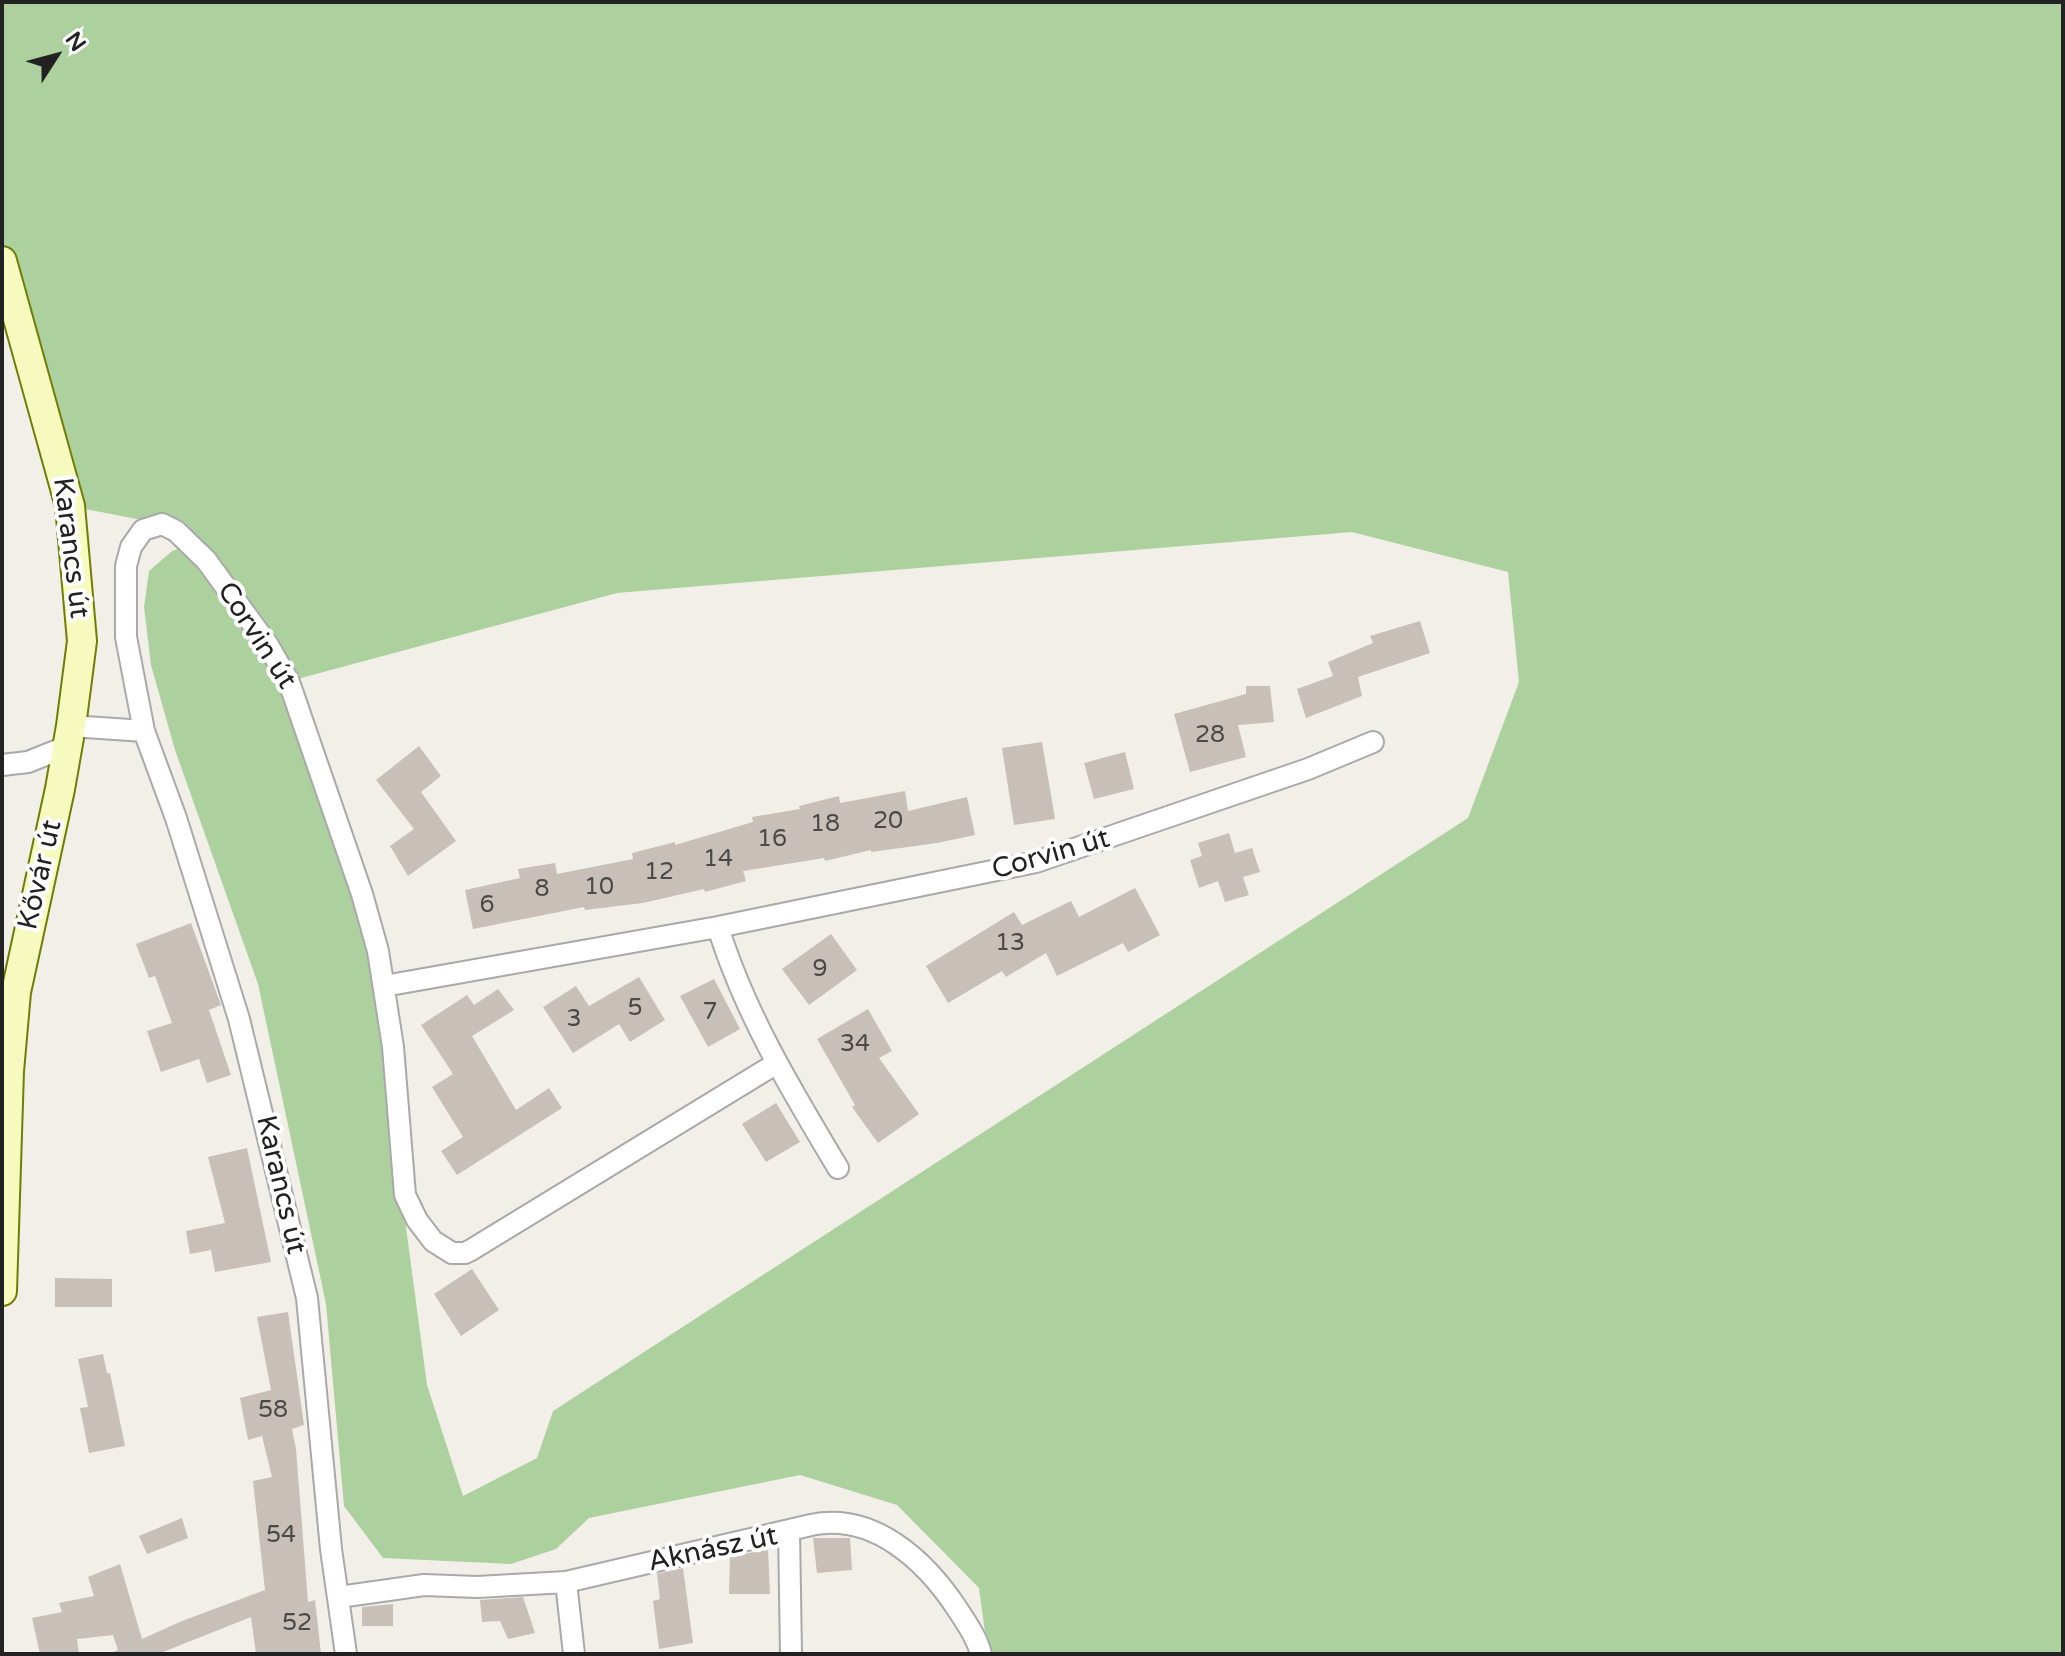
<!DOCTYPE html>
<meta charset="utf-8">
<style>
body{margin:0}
#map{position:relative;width:2065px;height:1656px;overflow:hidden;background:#f2efe9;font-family:"Varela Round",sans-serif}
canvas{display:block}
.frame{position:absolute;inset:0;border:4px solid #222;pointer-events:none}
.north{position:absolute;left:16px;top:16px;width:80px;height:80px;-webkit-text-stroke:6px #fff;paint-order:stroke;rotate:54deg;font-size:22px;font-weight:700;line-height:32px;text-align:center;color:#222}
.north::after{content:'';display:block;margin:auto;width:28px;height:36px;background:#222;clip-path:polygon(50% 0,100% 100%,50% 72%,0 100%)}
</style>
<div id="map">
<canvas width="2065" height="1656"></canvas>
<div class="frame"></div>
<div class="north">N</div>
</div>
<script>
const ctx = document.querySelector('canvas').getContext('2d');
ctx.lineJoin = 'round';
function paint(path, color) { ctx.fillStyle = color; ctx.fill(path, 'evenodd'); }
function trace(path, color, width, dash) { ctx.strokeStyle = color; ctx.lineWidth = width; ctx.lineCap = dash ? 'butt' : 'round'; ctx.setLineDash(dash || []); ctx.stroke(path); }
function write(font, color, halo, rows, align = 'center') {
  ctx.font = font + ' "Varela Round",sans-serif'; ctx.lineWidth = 8; ctx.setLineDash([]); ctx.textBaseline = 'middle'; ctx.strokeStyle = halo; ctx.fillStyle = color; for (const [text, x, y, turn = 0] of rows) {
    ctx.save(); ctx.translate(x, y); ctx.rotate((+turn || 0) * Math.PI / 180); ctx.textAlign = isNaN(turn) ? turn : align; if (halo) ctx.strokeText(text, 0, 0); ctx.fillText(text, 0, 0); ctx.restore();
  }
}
paint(new Path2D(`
 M 2,2 L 2063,2 L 2063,1654 L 988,1654 L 979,1588 L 897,1505 L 800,1475 L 589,1518 L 556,1549 L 511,1564 L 383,1558 L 344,1506 L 326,1304 L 258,984 L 175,750 L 151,665 L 144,607 L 149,571 L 172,551 L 190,545 L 162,524 L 70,506 L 2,261 ZM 1352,532 L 1508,572 L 1519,682 L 1468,818 L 553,1411 L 537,1458 L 463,1496 L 427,1385 L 406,1227 L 403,1176 L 362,894 L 290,681 L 617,593 Z`), '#add19e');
paint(new Path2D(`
 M 1420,621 L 1430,653 L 1358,677 L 1362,696 L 1306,718 L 1297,689 L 1333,676 L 1328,662 L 1373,643 L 1370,636 Z
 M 1246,686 L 1270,686 L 1274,722 L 1238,725 L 1246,757 L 1190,772 L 1174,714 L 1246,694 Z
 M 1042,742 L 1055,819 L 1014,825 L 1002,748 Z
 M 419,746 L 441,776 L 421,792 L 456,841 L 408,876 L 390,846 L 414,829 L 376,780 Z
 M 1125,752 L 1134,789 L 1094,799 L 1084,763 Z
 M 905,791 L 908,811 L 967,797 L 975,835 L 937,843 L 871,852 L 871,850 L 825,861 L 824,858 L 743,871 L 746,881 L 705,892 L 704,889 L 643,903 L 585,910 L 584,907 L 473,929 L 465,890 L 520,878 L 518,869 L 555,863 L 557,874 L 633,859 L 632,853 L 675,842 L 675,845 L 753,822 L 752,817 L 800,809 L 799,806 L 839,796 L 840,803 Z
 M 1229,833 L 1235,853 L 1252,848 L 1260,872 L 1243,877 L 1249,895 L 1225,902 L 1218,881 L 1199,888 L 1190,860 L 1202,856 L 1198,843 Z
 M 1135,888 L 1160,935 L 1128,952 L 1123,943 L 1057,976 L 1046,953 L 1006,977 L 1002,971 L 948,1003 L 926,966 L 1014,912 L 1022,925 L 1071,901 L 1079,917 Z
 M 191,923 L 221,1005 L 209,1010 L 231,1075 L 207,1083 L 199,1059 L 161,1072 L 147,1031 L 172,1023 L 155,976 L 149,978 L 136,944 Z
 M 831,934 L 857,970 L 809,1005 L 782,969 Z
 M 639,977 L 665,1020 L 630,1042 L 619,1024 L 573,1053 L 543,1007 L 576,986 L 589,1006 Z
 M 714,979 L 740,1029 L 708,1047 L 680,996 Z
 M 498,989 L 514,1010 L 472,1036 L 516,1110 L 549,1088 L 562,1108 L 457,1175 L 441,1151 L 463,1137 L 432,1087 L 453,1074 L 421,1025 L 467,995 L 474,1005 Z
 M 868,1009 L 892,1051 L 879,1058 L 919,1114 L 878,1143 L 852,1107 L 855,1105 L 817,1039 Z
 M 776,1103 L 800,1142 L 766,1162 L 742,1124 Z
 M 247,1148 L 271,1262 L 215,1272 L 211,1250 L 190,1254 L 186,1231 L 225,1223 L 208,1157 Z
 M 472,1269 L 499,1310 L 461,1336 L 434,1294 Z
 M 55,1278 L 112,1279 L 112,1307 L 55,1307 Z
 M 288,1312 L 304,1425 L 292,1429 L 296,1449 L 308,1602 L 315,1600 L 321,1654 L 256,1654 L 251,1617 L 158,1654 L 109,1654 L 118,1650 L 113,1635 L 77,1639 L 79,1654 L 40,1654 L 32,1618 L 62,1612 L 59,1603 L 94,1596 L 88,1577 L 120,1564 L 142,1639 L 182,1621 L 265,1590 L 253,1481 L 272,1477 L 262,1436 L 248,1440 L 240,1398 L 271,1390 L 257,1317 Z
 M 103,1354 L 107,1373 L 110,1373 L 125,1446 L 89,1453 L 80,1408 L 88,1407 L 78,1359 Z
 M 182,1518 L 188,1538 L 147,1554 L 139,1536 Z
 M 813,1538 L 850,1538 L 852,1570 L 817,1573 Z
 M 768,1549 L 770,1594 L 729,1594 L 730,1557 Z
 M 683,1568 L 693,1643 L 659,1649 L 653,1601 L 660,1599 L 657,1574 Z
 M 523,1597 L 535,1633 L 508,1639 L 500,1621 L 482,1622 L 480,1600 Z
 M 393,1604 L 393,1626 L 362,1626 L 362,1607 Z`), '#c7bfb8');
const street = new Path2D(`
 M 71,726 L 144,731
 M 2,765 L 28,762 L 68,746
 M 718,927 C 745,1014 792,1091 838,1168
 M 384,986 L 718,927 L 1036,862 L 1308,769 L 1373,742
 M 789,1530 L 791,1654
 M 566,1582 L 574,1654
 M 339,1597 L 424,1585 L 477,1587 L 566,1582 L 811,1525 C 874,1512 926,1561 958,1610 C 967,1624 977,1638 981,1654
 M 346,1654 L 331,1549 L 307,1298 L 239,1019 L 176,818 L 144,731 L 126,637 L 126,566 L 131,547 L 143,530 L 162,524 L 176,531 L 206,560 L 268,645 L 289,682 L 362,894 L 378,951 L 393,1047 L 405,1195 L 417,1220 L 433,1241 L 452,1253 L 465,1253 L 471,1250 L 777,1063`);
const secondary = new Path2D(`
 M 2,261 L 70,506 L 82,641 L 71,726 L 60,789 L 16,992 L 9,1071 L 2,1291`);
trace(street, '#a9a9a9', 24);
trace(secondary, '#707d05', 32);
trace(street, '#fff', 20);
trace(secondary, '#f7fabf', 28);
write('24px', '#4b4948', null, [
 ["28",1210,736],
 ["20",888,822],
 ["18",825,825],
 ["16",772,840],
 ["14",718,860],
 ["12",659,873],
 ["10",599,888],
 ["8",542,890],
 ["6",487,906],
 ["13",1010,944],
 ["9",820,970],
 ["5",635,1009],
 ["7",710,1013],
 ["3",574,1020],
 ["34",855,1045],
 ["58",273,1411],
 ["54",281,1536],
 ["52",297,1624]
]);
write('28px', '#222', '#fff', [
 ["Karancs út",70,548,83],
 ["Corvin út",256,636,57],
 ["Corvin út",1051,855,-16],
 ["Kővár út",41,875,-77],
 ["Karancs út",280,1185,77],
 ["Aknász út",713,1550,-12]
]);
</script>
